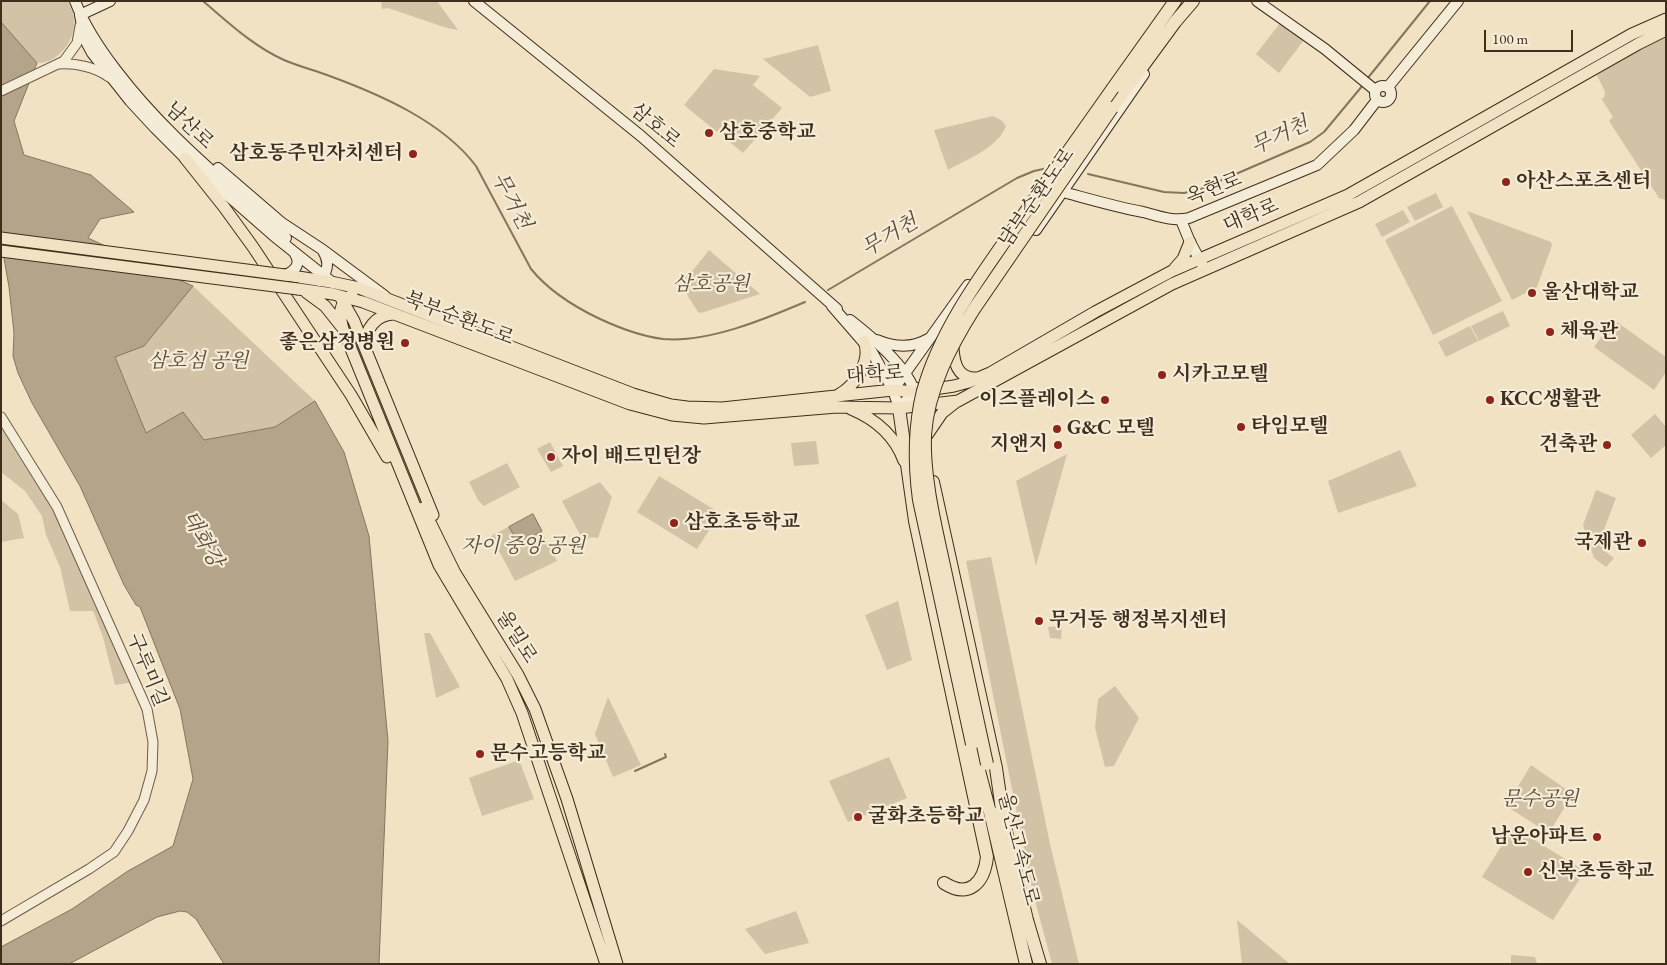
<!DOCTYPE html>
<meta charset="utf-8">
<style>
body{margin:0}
#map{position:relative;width:1667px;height:965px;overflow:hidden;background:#f0e2c3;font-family:"EB Garamond",serif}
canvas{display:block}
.frame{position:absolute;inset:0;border:2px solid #402e1c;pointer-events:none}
.scale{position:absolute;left:1484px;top:30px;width:89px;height:22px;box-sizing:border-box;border:2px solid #402e1c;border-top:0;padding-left:6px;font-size:15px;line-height:18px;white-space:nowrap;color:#402e1c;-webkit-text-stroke:4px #f5ecd8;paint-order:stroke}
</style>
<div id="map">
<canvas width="1667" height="965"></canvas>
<div class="frame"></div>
<div class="scale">100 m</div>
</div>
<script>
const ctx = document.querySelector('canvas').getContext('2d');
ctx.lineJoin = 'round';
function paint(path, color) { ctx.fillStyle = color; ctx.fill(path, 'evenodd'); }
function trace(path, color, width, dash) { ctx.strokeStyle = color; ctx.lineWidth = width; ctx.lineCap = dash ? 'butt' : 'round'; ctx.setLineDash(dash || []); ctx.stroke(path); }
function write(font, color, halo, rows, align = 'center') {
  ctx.font = font + ' "EB Garamond","Noto Serif KR",serif'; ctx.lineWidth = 4.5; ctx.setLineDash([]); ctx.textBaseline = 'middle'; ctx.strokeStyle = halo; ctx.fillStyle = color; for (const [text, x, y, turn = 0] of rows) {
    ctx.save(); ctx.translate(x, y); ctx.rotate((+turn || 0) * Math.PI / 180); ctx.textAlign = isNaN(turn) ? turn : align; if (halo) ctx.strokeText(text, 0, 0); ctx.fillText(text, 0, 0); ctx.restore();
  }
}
paint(new Path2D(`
 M 1,1 L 68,1 C 69,6 73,11 74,16 C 78,37 59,64 37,63 L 1,22 Z
 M 381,1 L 437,1 L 458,30 L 447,28 L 388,8 L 382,9 Z
 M 1281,22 L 1304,40 L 1279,73 L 1256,54 Z
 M 1666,36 L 1666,200 L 1659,198 L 1609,121 L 1613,117 L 1601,98 L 1604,98 L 1605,92 L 1597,75 L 1656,39 Z
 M 818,45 L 831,91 L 810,97 L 763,59 Z
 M 714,69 L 760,76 L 753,85 L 782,108 L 743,153 L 684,105 Z
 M 993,116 L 1001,120 L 1006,126 C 999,147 966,160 948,170 L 934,130 Z
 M 1436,193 L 1443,207 L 1415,221 L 1407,207 Z
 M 1452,206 L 1502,301 L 1433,335 L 1385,240 Z
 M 1403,210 L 1410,222 L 1382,237 L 1375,224 Z
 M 1467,211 L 1551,242 L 1552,245 L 1537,287 L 1512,300 Z
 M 709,250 L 760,294 L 701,313 L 698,312 L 677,279 L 690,274 Z
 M 193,286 L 315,401 L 275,427 L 204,440 L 146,433 L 115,356 L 144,346 Z
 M 1503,311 L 1510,326 L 1479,341 L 1471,326 Z
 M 1614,320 L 1666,357 L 1666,372 L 1654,390 L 1594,347 Z
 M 1470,326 L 1478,341 L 1446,357 L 1438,342 Z
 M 1655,414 L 1666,427 L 1666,445 L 1651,458 L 1631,435 Z
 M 1,427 L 60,514 L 135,682 L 115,685 L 103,637 L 93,611 L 70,611 L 60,567 L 46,535 L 42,516 L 25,491 L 1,472 Z
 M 816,441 L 819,464 L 794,466 L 791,443 Z
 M 550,442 L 563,466 L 551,472 L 537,449 Z
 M 1400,450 L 1417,486 L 1338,513 L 1328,481 Z
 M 1067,454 L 1036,566 L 1016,481 Z
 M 507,463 L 520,487 L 484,506 L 478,500 L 469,482 Z
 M 659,476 L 720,513 L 697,549 L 637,512 Z
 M 600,482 L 612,497 L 598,538 L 591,537 L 584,542 L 562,501 Z
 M 1596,490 L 1616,498 L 1602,535 L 1606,537 L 1602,549 L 1614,558 L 1606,567 L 1594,558 L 1583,525 Z
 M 1,500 L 18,514 L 24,538 L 1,542 Z
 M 533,514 L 557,561 L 515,581 L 491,536 Z
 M 991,557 L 1050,844 L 1079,964 L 1052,964 L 1033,893 L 966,561 Z
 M 898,601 L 912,660 L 887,670 L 865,615 Z
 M 1062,626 L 1061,639 L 1050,638 L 1048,627 Z
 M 424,633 L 430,633 L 460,687 L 436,698 Z
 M 1115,686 L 1139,718 L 1114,766 L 1105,767 L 1095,728 L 1098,699 Z
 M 608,697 L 641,765 L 613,777 L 595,734 Z
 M 889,757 L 907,798 L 848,822 L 829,781 Z
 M 519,760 L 534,799 L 482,816 L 469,778 Z
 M 1531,765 L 1573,794 L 1550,831 L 1547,832 L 1506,806 Z
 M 1513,827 L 1585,871 L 1553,920 L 1482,877 Z
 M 796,911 L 809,943 L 765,954 L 745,929 Z
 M 1237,920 L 1290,964 L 1242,964 Z
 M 1511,955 L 1535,957 L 1537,964 L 1511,964 Z`), '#d2c3a7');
const water = new Path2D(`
 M 1,22 L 37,63 L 14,121 L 24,155 L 91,175 L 134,212 L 100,219 L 88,238 L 193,286 L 144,346 L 115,357 L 146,433 L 183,412 L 204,440 L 275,427 L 315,401 L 344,452 L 369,536 L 388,741 L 379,964 L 224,964 L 196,919 L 187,912 L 180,911 L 157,917 L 69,964 L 1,964 L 1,947 L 72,909 L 128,871 L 173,846 L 193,779 L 180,709 L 140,607 L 136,605 L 124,585 L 80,486 L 32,403 L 18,373 L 13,356 L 14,333 L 9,287 L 1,241 Z
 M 533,514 L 542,531 L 519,544 L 509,527 Z`);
paint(water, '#b4a58a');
trace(water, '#86755e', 1);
trace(new Path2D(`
 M 203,1 C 229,23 253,46 284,60 C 298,66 313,70 327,75 C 379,94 442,121 476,166 L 531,269 C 549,291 573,306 598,318 C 619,328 640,336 663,339 C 708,343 765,319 805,302
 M 1367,79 L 1430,1
 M 1088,174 L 1164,192 L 1184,193 L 1201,189 L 1310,142 L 1324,132 L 1363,85
 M 828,290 L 1017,178 L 1034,171 L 1048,168
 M 635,771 L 666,757 L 665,754`), '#86755e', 2);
trace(new Path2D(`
 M 342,311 L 356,342`), '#cdbea2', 10, [10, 5]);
const tertiary = new Path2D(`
 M 59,64 C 76,63 95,67 109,77
 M 1,91 L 64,61 L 77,43 L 80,26
 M 1,417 L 57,507 L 147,709 L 153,742 L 152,771 L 144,800 L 128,831 L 114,852 L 89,869 L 1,921`);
const secondary = new Path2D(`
 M 75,1 C 85,27 99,48 116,70 C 166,136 226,182 286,238
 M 474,1 L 641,136 L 837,309
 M 1257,1 L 1325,49 L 1375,90
 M 80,15 L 85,40 L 92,53 L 130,101 L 155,128 L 185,158 L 274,236 L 333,283
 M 80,15 L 110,1
 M1375 94a8 8 0 1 1 16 0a8 8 0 1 1-16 0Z
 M 1388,87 L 1458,1
 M 218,168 L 282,223 L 323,250 L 385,296
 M 1063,192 C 1089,199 1116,207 1143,212 C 1158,216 1173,222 1189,218 L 1317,165 L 1354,130 L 1377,100
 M 1181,220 L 1190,242 L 1203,266
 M 1036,230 L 1144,74
 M 285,275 C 296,271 301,263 295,254
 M 320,281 C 328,271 330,262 323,251
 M 832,306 L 872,352 L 893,390 L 899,408 L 918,388
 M 850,320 C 872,337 911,369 916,397
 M 877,340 C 894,347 911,349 928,339
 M 893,390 L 968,285`);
const primary = new Path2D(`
 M 185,158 L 224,207 L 253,247 L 351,395 L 387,457
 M 1175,268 L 1183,259 L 1190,242
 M 285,275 L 331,282 L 359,288 L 633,394 L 671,405 L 687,407 L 722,408 L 893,390 L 915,392 L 954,386 L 969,382 L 990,373 L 1095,312 L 1172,271 L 1348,195 L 1632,34 L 1666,19
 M 298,289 L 333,294 L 363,302 L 630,404 L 672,415 L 704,418 L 837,407 L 899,408 L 958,401 L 1172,284 L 1359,202 L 1638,44 L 1666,30
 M 306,292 L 325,306 L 341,326
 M 352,295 C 338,304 339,315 343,329 L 439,565 L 507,679 L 522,713 L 606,964
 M 341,298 L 354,321 L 433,515
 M 365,346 C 365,329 376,315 393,314
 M 953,348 C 954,364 958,379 977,378
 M 838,395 C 855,386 872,361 864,341
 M 851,409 C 875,419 895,436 904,461
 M 927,435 L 942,413 L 956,402
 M 423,508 L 455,573 L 518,675 L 535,709 L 567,799 L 617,964`);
const motorway = new Path2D(`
 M 1113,88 L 1175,1
 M 1112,108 L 1175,22 L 1193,1
 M 899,408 L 915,521 L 987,857 C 984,883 969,899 944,883
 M 933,482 L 996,768 L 1003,817
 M 972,744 L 992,820 L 1026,964
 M 1001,810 L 1027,920 L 1040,964`);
trace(tertiary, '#6c5b46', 11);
trace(secondary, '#402e1c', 12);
trace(primary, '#402e1c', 13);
trace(motorway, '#402e1c', 14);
trace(tertiary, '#f5ecd8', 9);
trace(secondary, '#f5ecd8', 10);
trace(primary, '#f0e2c3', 11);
trace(motorway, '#f0e2c3', 12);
const primaryBridge = new Path2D(`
 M 1,238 L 285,275
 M 1,251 L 298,289`);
const motorwayBridge = new Path2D(`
 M 972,744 L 919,500 C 914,463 914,427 923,391 C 940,330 981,275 1017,224 C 1049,179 1081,133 1113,88
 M 987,764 C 973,701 960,638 946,575 C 937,532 923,479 925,435 C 928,390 950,347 974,309 L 1112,108`);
trace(primaryBridge, '#402e1c', 13, []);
trace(motorwayBridge, '#402e1c', 14, []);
trace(primaryBridge, '#f0e2c3', 11);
trace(motorwayBridge, '#f0e2c3', 12);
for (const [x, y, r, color] of [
 [709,133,5,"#8f2418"],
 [413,154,5,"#8f2418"],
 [1506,182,5,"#8f2418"],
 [1532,293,5,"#8f2418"],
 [1550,332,5,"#8f2418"],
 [405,343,5,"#8f2418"],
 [1162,375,5,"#8f2418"],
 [1105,400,5,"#8f2418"],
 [1490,400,5,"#8f2418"],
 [1241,427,5,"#8f2418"],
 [1057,429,5,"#8f2418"],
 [1058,445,5,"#8f2418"],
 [1607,445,5,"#8f2418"],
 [551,457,5,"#8f2418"],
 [674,523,5,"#8f2418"],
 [1642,543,5,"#8f2418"],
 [1039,621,5,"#8f2418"],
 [480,754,5,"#8f2418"],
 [858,817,5,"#8f2418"],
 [1597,837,5,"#8f2418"],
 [1528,872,5,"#8f2418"]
]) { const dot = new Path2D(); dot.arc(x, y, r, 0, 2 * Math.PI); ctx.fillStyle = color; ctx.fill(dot); trace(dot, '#f5ecd8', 2); }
write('20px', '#402e1c', '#f5ecd8', [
 ["남산로",189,126,44],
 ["삼호로",655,126,40],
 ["옥현로",1214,189,-21],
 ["남부순환도로",1037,198,-55],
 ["대학로",1251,216,-23],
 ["북부순환도로",459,319,21],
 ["대학로",875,375,-4],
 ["울밀로",516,637,58],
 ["구루미길",147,670,68],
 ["울산고속도로",1018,849,76]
]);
write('bold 20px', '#402e1c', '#f5ecd8', [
 ["삼호중학교",719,133],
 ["삼호동주민자치센터",403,154,"right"],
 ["아산스포츠센터",1516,182],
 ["울산대학교",1542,293],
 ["체육관",1560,332],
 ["좋은삼정병원",395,343,"right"],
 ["시카고모텔",1172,375],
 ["이즈플레이스",1095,400,"right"],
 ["KCC생활관",1500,400],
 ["타임모텔",1251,427],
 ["G&C 모텔",1067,429],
 ["지앤지",1048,445,"right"],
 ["건축관",1597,445,"right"],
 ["자이 배드민턴장",561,457],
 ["삼호초등학교",684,523],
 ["국제관",1632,543,"right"],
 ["무거동 행정복지센터",1049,621],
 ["문수고등학교",490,754],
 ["굴화초등학교",868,817],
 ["남운아파트",1587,837,"right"],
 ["신복초등학교",1538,872]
], 'left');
write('italic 20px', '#5d4c38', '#f5ecd8', [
 ["삼호공원",711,285],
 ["삼호섬 공원",198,362],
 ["자이 중앙 공원",523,547],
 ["문수공원",1540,800]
]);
write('italic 21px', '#5d4c38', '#f5ecd8', [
 ["무거천",1280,136,-25],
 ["무거천",511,201,62],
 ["무거천",890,236,-31],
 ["태화강",202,539,61]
]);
</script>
